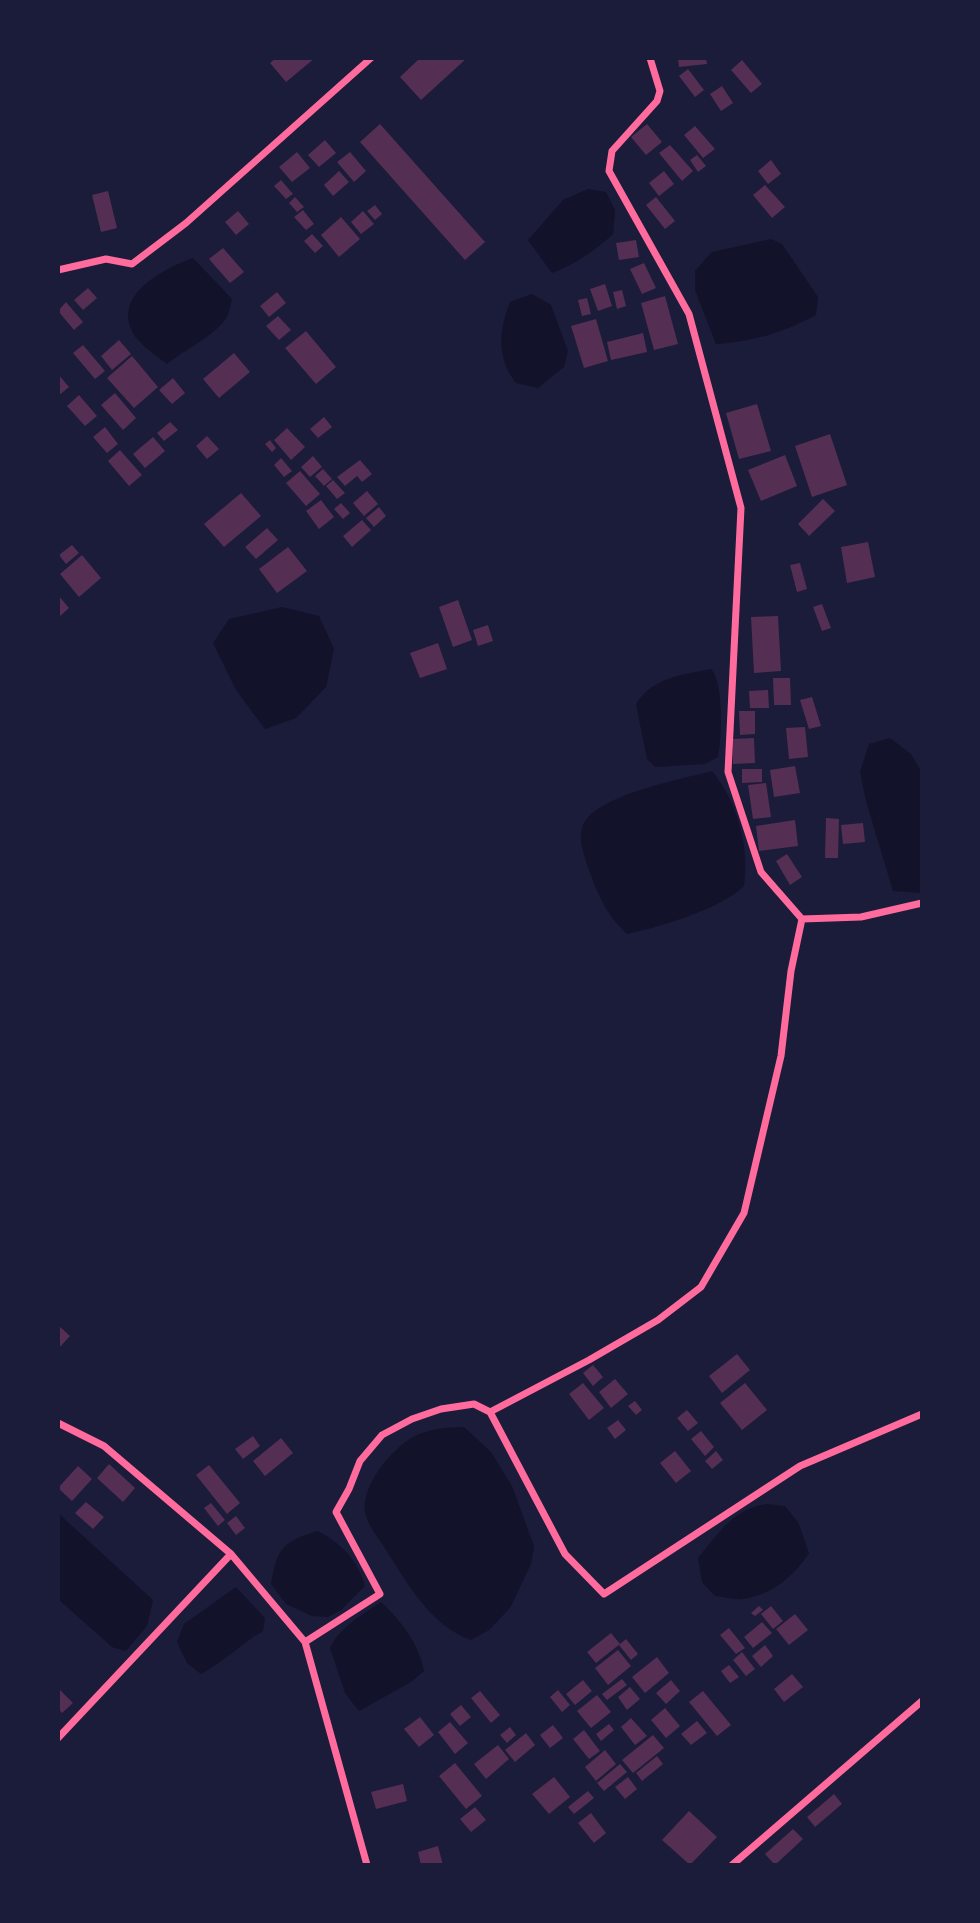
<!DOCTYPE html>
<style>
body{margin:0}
#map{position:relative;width:980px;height:1923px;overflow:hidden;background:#1b1b3a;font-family:Mulish,sans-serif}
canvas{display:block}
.frame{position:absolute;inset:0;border:60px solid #1b1b3a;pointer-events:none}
</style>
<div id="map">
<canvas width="980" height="1923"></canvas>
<div class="frame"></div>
</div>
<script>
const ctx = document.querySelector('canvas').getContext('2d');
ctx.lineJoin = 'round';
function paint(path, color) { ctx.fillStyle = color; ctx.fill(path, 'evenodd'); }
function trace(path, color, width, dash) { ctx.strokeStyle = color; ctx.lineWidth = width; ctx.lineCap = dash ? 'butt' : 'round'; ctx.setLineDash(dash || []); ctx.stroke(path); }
paint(new Path2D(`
 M 588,189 L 606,192 L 615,210 L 613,234 C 594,251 576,264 552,273 L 528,240 L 563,200 Z
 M 771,239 L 782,244 L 818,297 L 816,315 C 782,333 755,341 716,344 L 695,290 L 695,271 L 712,252 Z
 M 193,258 L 232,299 C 230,306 229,315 225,320 C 210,339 185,349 167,364 C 156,355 136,343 131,329 C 116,293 165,268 193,258 Z
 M 532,294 L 551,305 L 568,351 L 564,367 L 538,388 L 516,383 C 496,357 499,330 510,302 Z
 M 282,607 L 319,616 L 334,649 L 326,687 L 296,718 L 265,729 L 236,690 L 213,643 L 229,619 Z
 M 711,669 C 724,683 722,738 718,757 L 705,764 L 655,767 L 647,759 L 636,704 C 653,677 682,675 711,669 Z
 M 890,738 L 911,754 L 922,773 L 922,893 L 893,891 L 866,801 L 860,772 L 869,744 Z
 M 712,771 C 737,801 750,847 744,886 C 721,909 659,927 627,934 C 607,916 598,895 589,870 C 585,857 578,841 582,828 C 590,796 683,779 712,771 Z
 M 464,1427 L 491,1452 L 512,1486 L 534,1546 L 531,1564 L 510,1608 L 489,1630 L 471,1640 C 430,1625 407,1583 385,1548 C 379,1539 369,1527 366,1516 C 358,1488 393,1446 417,1435 C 430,1429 449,1427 464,1427 Z
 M 767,1504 L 785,1506 L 798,1522 L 809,1553 C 794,1576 772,1595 743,1599 C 734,1600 724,1597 715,1596 L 702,1582 L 698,1558 C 718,1534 734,1508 767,1504 Z
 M 58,1513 L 153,1600 L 147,1626 L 126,1651 L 112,1647 L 58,1599 Z
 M 318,1531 C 343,1545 357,1559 365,1586 L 341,1610 L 328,1617 L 312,1616 L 286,1604 L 271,1584 C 277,1548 283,1541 318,1531 Z
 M 236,1587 L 265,1618 L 263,1631 C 241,1644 223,1662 201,1674 L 187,1663 L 177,1642 L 184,1624 Z
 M 381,1602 C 401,1621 419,1644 424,1671 L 411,1682 L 359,1711 L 345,1693 L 330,1648 C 340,1627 362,1615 381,1602 Z`), '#12122b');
paint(new Path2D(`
 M 276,58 L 315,58 L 286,82 L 270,63 Z
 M 420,58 L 467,58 L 421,100 L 400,77 Z
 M 678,58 L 706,58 L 707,64 L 679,67 Z
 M 742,60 L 762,84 L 751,93 L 731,70 Z
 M 688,69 L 704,90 L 695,97 L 679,76 Z
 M 722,86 L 733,103 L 721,111 L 710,94 Z
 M 380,124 L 485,242 L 465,260 L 360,142 Z
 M 647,124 L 662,142 L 646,155 L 631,137 Z
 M 695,126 L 715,149 L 703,158 L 684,135 Z
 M 325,140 L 336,153 L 319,167 L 308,155 Z
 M 670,145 L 693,171 L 682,181 L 659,153 Z
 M 297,152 L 310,168 L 292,182 L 279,167 Z
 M 350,152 L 366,171 L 354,182 L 337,162 Z
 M 697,155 L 706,166 L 698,172 L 690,160 Z
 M 771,160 L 781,174 L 768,184 L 758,171 Z
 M 339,171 L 349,182 L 333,196 L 324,185 Z
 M 664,171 L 674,184 L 659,196 L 649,183 Z
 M 281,180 L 293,194 L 286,199 L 274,186 Z
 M 765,185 L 785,207 L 772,218 L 753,195 Z
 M 108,191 L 117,228 L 101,232 L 92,195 Z
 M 295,197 L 304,207 L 297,212 L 289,203 Z
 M 656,197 L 675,221 L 665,229 L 646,205 Z
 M 375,205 L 382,214 L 375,220 L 367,211 Z
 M 303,210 L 314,224 L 306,230 L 294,217 Z
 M 238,211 L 249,224 L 236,235 L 225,222 Z
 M 363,211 L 374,224 L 361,234 L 351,222 Z
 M 341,217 L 360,239 L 339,257 L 321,235 Z
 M 312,234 L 323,246 L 315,253 L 304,241 Z
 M 636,240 L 639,257 L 619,260 L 616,243 Z
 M 223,248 L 244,272 L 230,283 L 209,259 Z
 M 644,263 L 656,288 L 642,294 L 630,269 Z
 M 605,284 L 612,306 L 598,311 L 590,289 Z
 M 88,288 L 97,298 L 83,310 L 74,300 Z
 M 622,290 L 626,306 L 617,309 L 613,292 Z
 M 277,292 L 286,303 L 269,317 L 260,306 Z
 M 665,296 L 678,344 L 654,350 L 641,303 Z
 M 587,298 L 591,314 L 582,316 L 578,300 Z
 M 66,302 L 83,322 L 74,330 L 58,311 Z
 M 278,316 L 291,330 L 279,340 L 266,326 Z
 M 596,319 L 608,361 L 584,368 L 571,326 Z
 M 306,331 L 336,367 L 316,384 L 285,348 Z
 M 643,333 L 647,352 L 611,360 L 607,342 Z
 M 119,340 L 131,354 L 112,370 L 101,356 Z
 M 83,345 L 105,371 L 95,379 L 73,353 Z
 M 234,353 L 250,372 L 219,398 L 203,379 Z
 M 132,356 L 158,387 L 134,408 L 107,378 Z
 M 58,374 L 69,387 L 58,396 Z
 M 173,378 L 185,393 L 172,404 L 159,390 Z
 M 115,393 L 136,418 L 123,430 L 101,405 Z
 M 79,395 L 97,416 L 85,426 L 67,406 Z
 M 757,404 L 771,451 L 739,459 L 726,413 Z
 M 324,417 L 332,427 L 318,438 L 310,429 Z
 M 170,422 L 178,430 L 164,441 L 157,433 Z
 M 105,427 L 118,444 L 107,453 L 93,437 Z
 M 287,428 L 305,447 L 291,460 L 274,440 Z
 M 830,434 L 847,485 L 812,497 L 795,446 Z
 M 207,436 L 219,449 L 207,459 L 196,446 Z
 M 153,437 L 165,451 L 145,468 L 133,454 Z
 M 270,440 L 276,448 L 272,452 L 265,444 Z
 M 120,450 L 142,475 L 129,486 L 108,461 Z
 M 785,455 L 797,486 L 761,501 L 748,470 Z
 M 313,456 L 322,467 L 310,477 L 301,467 Z
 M 281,458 L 292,471 L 284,477 L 274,465 Z
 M 360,460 L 372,474 L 362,482 L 357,476 L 345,486 L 337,477 Z
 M 323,469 L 332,479 L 324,486 L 315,476 Z
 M 300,471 L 320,494 L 306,506 L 286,483 Z
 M 333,480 L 345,493 L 337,499 L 326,486 Z
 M 367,491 L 378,504 L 364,516 L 353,503 Z
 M 241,493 L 261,516 L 224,547 L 204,524 Z
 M 823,499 L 835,511 L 809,536 L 798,524 Z
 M 321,500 L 334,517 L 319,529 L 306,511 Z
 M 341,503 L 350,513 L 343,519 L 334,509 Z
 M 379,507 L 386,516 L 374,527 L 366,518 Z
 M 362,520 L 371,530 L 352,547 L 343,536 Z
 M 267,528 L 278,540 L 256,559 L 245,547 Z
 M 868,542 L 875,577 L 847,583 L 841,547 Z
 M 72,545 L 79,553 L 66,564 L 59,555 Z
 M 288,547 L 307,571 L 277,593 L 259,569 Z
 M 82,555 L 101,578 L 79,597 L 60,574 Z
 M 800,563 L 807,589 L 797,592 L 790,565 Z
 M 58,595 L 69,608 L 58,618 Z
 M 458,600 L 472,640 L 453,647 L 439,607 Z
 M 822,604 L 831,628 L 822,631 L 813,607 Z
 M 778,616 L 781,671 L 754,673 L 751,617 Z
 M 488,625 L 493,641 L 478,646 L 473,630 Z
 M 438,643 L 447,669 L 420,678 L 410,653 Z
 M 773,678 L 790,678 L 791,705 L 774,705 Z
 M 768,690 L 769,708 L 750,708 L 749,691 Z
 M 812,697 L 821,726 L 809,729 L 800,700 Z
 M 739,711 L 755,711 L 755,734 L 740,735 Z
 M 805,727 L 808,757 L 789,759 L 786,728 Z
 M 754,738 L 755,763 L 733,764 L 733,739 Z
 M 795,766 L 800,793 L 774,797 L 770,770 Z
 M 742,769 L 762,769 L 762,782 L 742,783 Z
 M 766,783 L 771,817 L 753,819 L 748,785 Z
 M 826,818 L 839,819 L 838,858 L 825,858 Z
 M 795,820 L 798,846 L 759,851 L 756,826 Z
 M 863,823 L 865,842 L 843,844 L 841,825 Z
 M 787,854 L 802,877 L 790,885 L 776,861 Z
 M 58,1325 L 70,1336 L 58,1349 Z
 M 737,1354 L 750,1370 L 722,1393 L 709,1376 Z
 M 593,1365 L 603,1377 L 593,1386 L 583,1373 Z
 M 615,1379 L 628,1394 L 611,1408 L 599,1392 Z
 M 583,1383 L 604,1408 L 589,1420 L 569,1394 Z
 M 745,1383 L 767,1410 L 742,1430 L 720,1403 Z
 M 635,1401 L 642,1410 L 636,1415 L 628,1406 Z
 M 687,1410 L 698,1423 L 688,1431 L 677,1418 Z
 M 618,1420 L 626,1430 L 615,1439 L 607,1428 Z
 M 701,1431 L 714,1447 L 705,1456 L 691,1439 Z
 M 253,1436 L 260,1446 L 243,1459 L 235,1449 Z
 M 281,1438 L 293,1453 L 265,1476 L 253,1461 Z
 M 675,1451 L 691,1471 L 676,1483 L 660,1463 Z
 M 716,1451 L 723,1460 L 712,1469 L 705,1461 Z
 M 109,1464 L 135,1488 L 123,1502 L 97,1478 Z
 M 209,1465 L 240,1503 L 227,1514 L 196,1475 Z
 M 78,1466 L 92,1479 L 72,1501 L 58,1488 Z
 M 86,1502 L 104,1517 L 93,1529 L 75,1513 Z
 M 211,1503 L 225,1520 L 218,1526 L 204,1508 Z
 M 236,1516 L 245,1528 L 236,1535 L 227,1523 Z
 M 759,1606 L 763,1610 L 755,1616 L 751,1613 Z
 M 771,1606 L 783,1621 L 773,1629 L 761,1614 Z
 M 795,1614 L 808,1630 L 789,1645 L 776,1629 Z
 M 762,1622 L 772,1633 L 753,1648 L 744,1637 Z
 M 729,1628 L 745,1648 L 736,1654 L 720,1635 Z
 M 611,1633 L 620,1644 L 596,1663 L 587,1652 Z
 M 626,1639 L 638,1654 L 631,1660 L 619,1645 Z
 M 765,1645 L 773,1656 L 761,1667 L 752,1656 Z
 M 618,1650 L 631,1666 L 608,1685 L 595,1668 Z
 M 742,1652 L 755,1669 L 746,1676 L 733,1660 Z
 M 657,1657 L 669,1673 L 645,1693 L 632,1677 Z
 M 729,1665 L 739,1677 L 730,1683 L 721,1671 Z
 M 792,1674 L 803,1687 L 784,1702 L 774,1689 Z
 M 622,1679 L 627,1685 L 607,1700 L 602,1694 Z
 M 583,1680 L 592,1691 L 575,1705 L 566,1694 Z
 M 671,1680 L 680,1691 L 666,1704 L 656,1693 Z
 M 630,1687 L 640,1699 L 627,1710 L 618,1697 Z
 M 59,1689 L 73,1703 L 62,1713 L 58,1708 Z
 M 558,1690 L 570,1705 L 562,1712 L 550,1697 Z
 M 480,1691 L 500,1715 L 491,1723 L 471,1698 Z
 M 703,1691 L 731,1725 L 717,1736 L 689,1702 Z
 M 597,1695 L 611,1712 L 591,1728 L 577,1711 Z
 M 461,1705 L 471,1717 L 460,1726 L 450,1714 Z
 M 665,1708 L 680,1726 L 666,1738 L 651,1720 Z
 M 420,1717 L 434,1735 L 419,1747 L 404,1729 Z
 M 631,1718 L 647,1736 L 635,1745 L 621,1727 Z
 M 697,1721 L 707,1733 L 691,1745 L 681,1734 Z
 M 450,1722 L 468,1743 L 455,1754 L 438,1732 Z
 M 609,1724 L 614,1730 L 601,1741 L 596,1734 Z
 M 553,1725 L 563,1738 L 550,1748 L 540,1735 Z
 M 510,1727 L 516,1735 L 507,1743 L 500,1735 Z
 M 584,1730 L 600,1751 L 589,1759 L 573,1739 Z
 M 526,1733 L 535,1745 L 515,1762 L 505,1750 Z
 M 653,1735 L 664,1748 L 633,1773 L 622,1760 Z
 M 498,1745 L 509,1759 L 486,1779 L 474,1764 Z
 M 605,1750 L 616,1764 L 596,1781 L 585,1767 Z
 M 657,1756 L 663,1764 L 642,1781 L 636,1773 Z
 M 455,1763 L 482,1796 L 466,1809 L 439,1776 Z
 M 620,1764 L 627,1772 L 604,1791 L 597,1783 Z
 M 554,1777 L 570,1797 L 549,1814 L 532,1794 Z
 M 628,1777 L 637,1789 L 625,1799 L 615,1787 Z
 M 403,1784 L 407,1801 L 376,1809 L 371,1792 Z
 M 588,1791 L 594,1798 L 574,1814 L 568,1807 Z
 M 834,1794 L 842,1804 L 815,1827 L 807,1817 Z
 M 475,1807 L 486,1820 L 471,1832 L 460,1819 Z
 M 689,1811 L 717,1837 L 690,1865 L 662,1840 Z
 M 591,1813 L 606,1833 L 594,1843 L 578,1823 Z
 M 793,1829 L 803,1839 L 775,1865 L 765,1854 Z
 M 438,1846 L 443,1865 L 421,1865 L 418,1852 Z`), '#542f53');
trace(new Path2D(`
 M 650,58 L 660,91 L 657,101 L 612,151 L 609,171 L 689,314 L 741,508 L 728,772 L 761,872 L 802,919 L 861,917 L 922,903
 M 58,270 L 106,259 L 132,264 L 186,223 L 371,58
 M 490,1412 L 589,1360 L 658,1320 L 701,1287 L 744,1213 L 781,1056 L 791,971 L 802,919
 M 58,1423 L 104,1446 L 231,1554 L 305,1642 L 367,1865
 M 305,1642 L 380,1594 L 336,1512 L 349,1489 L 360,1461 L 382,1435 L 412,1419 L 441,1409 L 474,1404 L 490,1412 L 565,1554 L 604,1594 L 800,1466 L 922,1414
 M 58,1738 L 231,1554
 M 732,1865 L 922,1701`), '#ff6b9d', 7);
</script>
